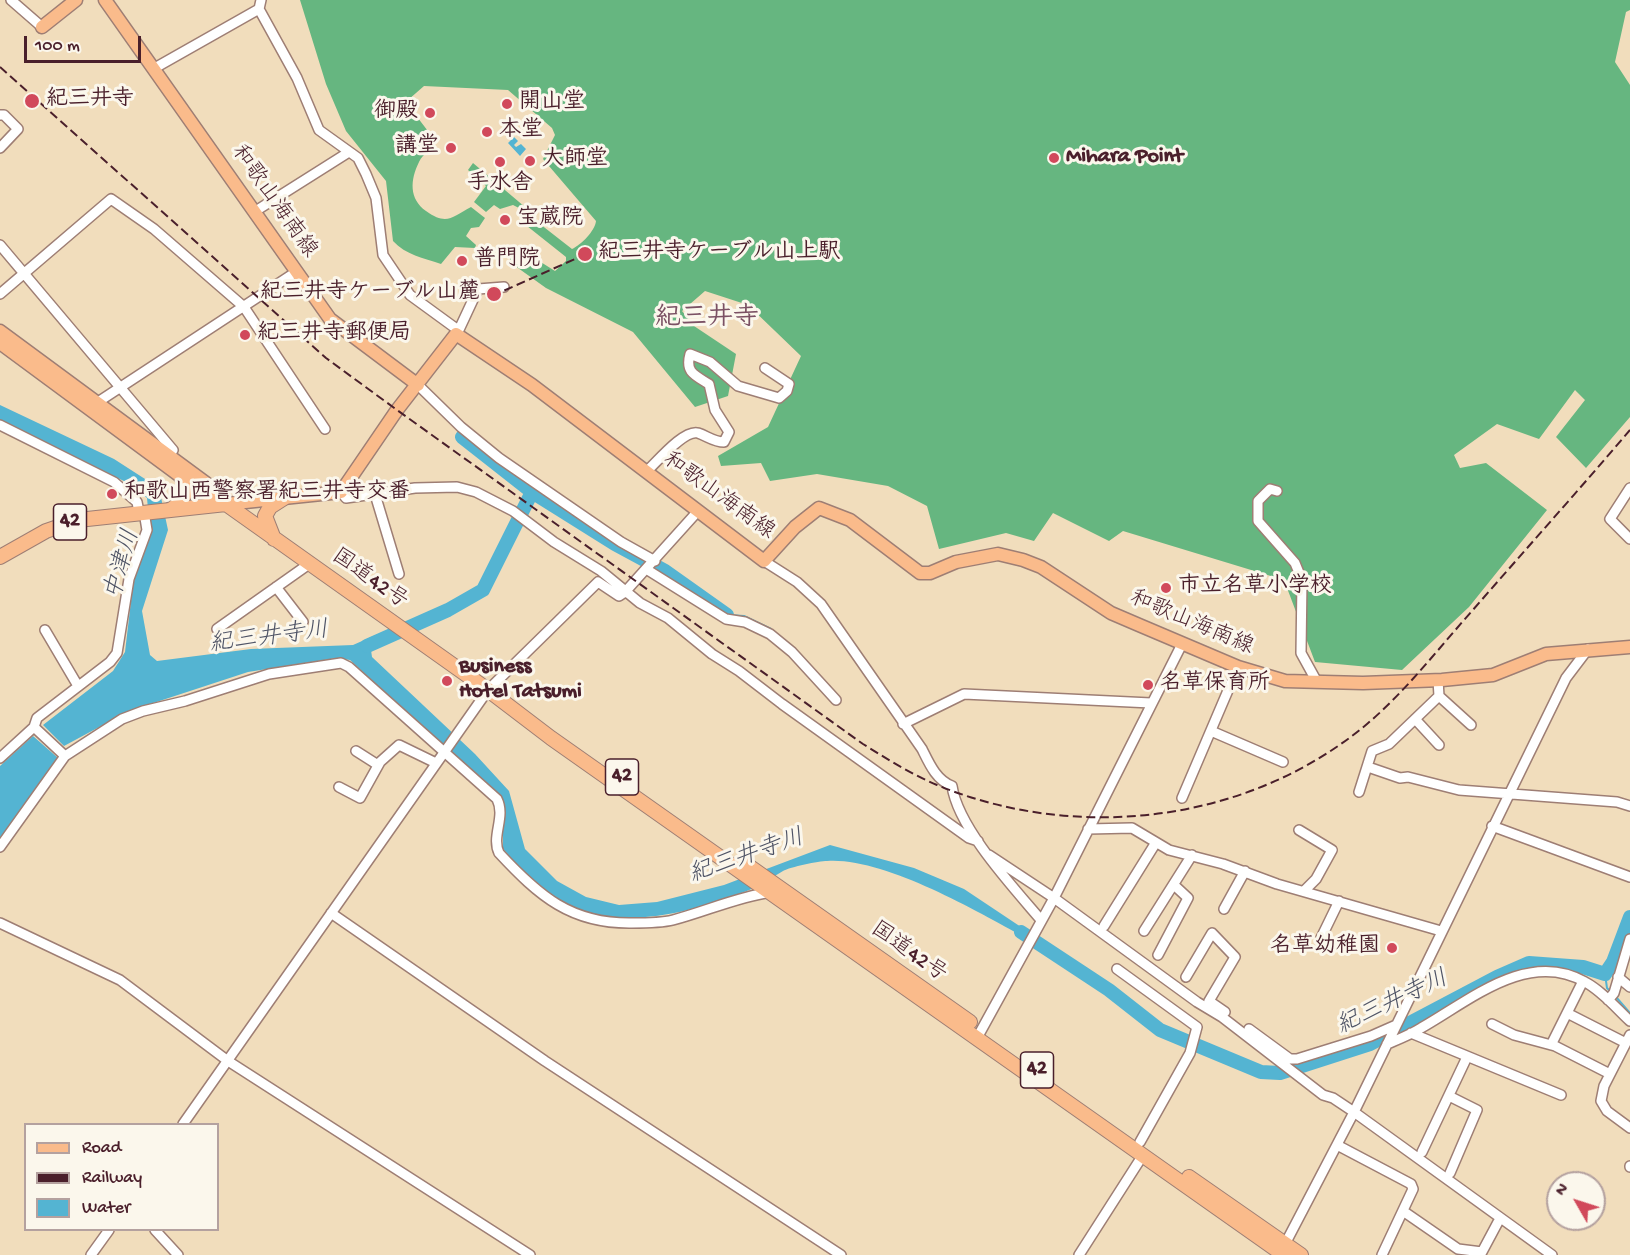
<!DOCTYPE html>
<meta charset="utf-8">
<style>
body{margin:0}
#map{position:relative;width:1630px;height:1255px;overflow:hidden;background:#f1ddbc;font-family:"Gochi Hand",sans-serif}
canvas{display:block}
.legend{position:absolute;left:24px;top:1123px;width:195px;height:108px;box-sizing:border-box;background:#fbf7ec;border:2px solid #b4a19f;margin:0;padding:8px 10px;list-style:none;font-size:18px;color:#4a1f2b}
.legend li{display:flex;align-items:center;gap:12px;height:30px}
.legend b{width:30px;border:2px solid #b4a19f}
.north{position:absolute;left:1546px;top:1171px;width:60px;height:60px;box-sizing:border-box;background:#fbf7ec;border:2px solid #b4a19f;border-radius:50%;rotate:309deg;font-size:16px;font-weight:700;line-height:24px;text-align:center;color:#4a1f2b}
.north::after{content:'';display:block;margin:auto;width:21px;height:27px;background:#d1495b;clip-path:polygon(50% 0,100% 100%,50% 72%,0 100%)}
.scale{position:absolute;left:24px;top:36px;width:117px;height:27px;box-sizing:border-box;border:3px solid #4a1f2b;border-top:0;padding-left:8px;font-size:18px;line-height:21px;white-space:nowrap;color:#4a1f2b;-webkit-text-stroke:4px #fbf7ec;paint-order:stroke}
</style>
<div id="map">
<canvas width="1630" height="1255"></canvas>
<ul class="legend">
<li><b style="height:8px;background:#fabb8b"></b>Road</li>
<li><b style="height:8px;background:#4a1f2b"></b>Railway</li>
<li><b style="height:16px;background:#54b4d2"></b>Water</li>
</ul>
<div class="north">N</div>
<div class="scale">100 m</div>
</div>
<script>
const ctx = document.querySelector('canvas').getContext('2d');
ctx.lineJoin = 'round';
function paint(path, color) { ctx.fillStyle = color; ctx.fill(path, 'evenodd'); }
function trace(path, color, width, dash) { ctx.strokeStyle = color; ctx.lineWidth = width; ctx.lineCap = dash ? 'butt' : 'round'; ctx.setLineDash(dash || []); ctx.stroke(path); }
function write(font, color, halo, rows, align = 'center') {
  ctx.font = font + ' "Gochi Hand","Klee One",sans-serif'; ctx.lineWidth = 6; ctx.setLineDash([]); ctx.textBaseline = 'middle'; ctx.strokeStyle = halo; ctx.fillStyle = color; for (const [text, x, y, turn = 0] of rows) {
    ctx.save(); ctx.translate(x, y); ctx.rotate((+turn || 0) * Math.PI / 180); ctx.textAlign = isNaN(turn) ? turn : align; if (halo) ctx.strokeText(text, 0, 0); ctx.fillText(text, 0, 0); ctx.restore();
  }
}
paint(new Path2D(`
 M 300,0 L 1630,0 L 1630,10 L 1626,12 L 1615,62 L 1630,85 L 1630,417 L 1586,468 L 1556,437 L 1585,400 L 1575,390 L 1539,439 L 1497,424 L 1454,455 L 1460,468 L 1486,463 L 1547,510 L 1469,607 L 1402,670 L 1315,662 L 1284,580 L 1123,531 L 1109,541 L 1053,513 L 1034,541 L 1006,533 L 939,549 L 927,506 L 888,486 L 817,474 L 770,481 L 761,463 L 721,466 L 718,456 L 768,427 L 801,356 L 748,305 L 705,291 L 682,311 L 694,326 L 736,354 L 728,396 L 695,407 L 633,332 L 546,288 L 511,263 L 510,259 L 516,250 L 520,249 L 555,271 L 566,261 L 566,257 L 527,226 L 531,217 L 572,249 C 581,245 595,231 596,221 L 543,159 L 555,135 L 552,128 L 508,90 L 424,86 L 408,100 L 408,105 L 434,139 C 434,149 423,153 419,162 C 410,180 409,199 426,211 C 447,226 452,217 471,207 L 485,218 L 479,227 L 471,228 L 466,236 L 476,245 L 475,248 L 455,247 L 441,264 C 423,258 406,255 393,241 L 386,181 L 346,131 L 326,84 Z
 M 473,163 L 525,207 L 525,211 L 513,205 L 500,209 L 494,205 L 486,212 L 474,202 L 486,186 L 468,170 Z`), '#66b680');
paint(new Path2D(`
 M 514,137 L 518,141 L 514,145 L 516,147 L 521,144 L 526,149 L 520,156 L 508,143 Z
 M 0,405 L 114,459 L 159,488 L 168,530 L 142,611 L 150,655 L 157,661 L 251,649 L 353,645 L 378,634 L 385,643 L 371,650 L 372,657 L 475,754 L 509,791 L 525,849 L 557,881 L 586,897 L 619,905 L 657,902 L 724,885 L 830,845 L 914,868 L 964,889 L 1030,933 L 1024,937 C 975,910 883,857 827,861 C 819,861 790,867 783,871 C 771,878 758,887 744,892 C 680,917 594,937 537,886 C 524,875 514,861 503,849 L 503,801 L 350,660 L 337,658 L 248,672 L 129,711 L 64,746 L 43,725 L 113,671 L 125,652 L 133,584 L 150,531 L 147,498 L 128,483 L 0,421 Z
 M 33,736 L 58,758 L 0,839 L 0,766 Z`), '#54b4d2');
trace(new Path2D(`
 M 728,615 L 744,616 L 771,629
 M 1605,974 L 1607,988 L 1612,993
 M 1616,997 L 1630,1013`), '#54b4d2', 2);
trace(new Path2D(`
 M 462,437 L 532,492 L 615,544 L 665,571 L 727,615
 M 367,646 L 448,610 L 483,590 L 532,492
 M 1021,932 L 1109,990 L 1160,1030 L 1261,1072 L 1280,1073 L 1370,1044 L 1497,977 L 1529,963 L 1583,967 L 1605,974 L 1613,962 L 1630,917`), '#54b4d2', 14);
const minor = new Path2D(`
 M 11,0 L 42,27
 M 261,0 L 259,9 L 297,78 L 319,130 L 358,158 L 366,174 L 376,198 L 383,255 L 410,295 L 458,330
 M 153,69 L 259,9
 M 0,115 L 4,115 L 18,129 L 0,148
 M 254,212 L 349,152
 M 0,245 L 173,450 L 169,457
 M 0,294 L 111,199 L 154,229 L 244,307 L 325,429
 M 457,334 L 478,289 L 504,287
 M 418,385 L 461,427 L 499,458 L 621,542 L 655,561
 M 96,407 L 101,400 L 296,272
 M 0,425 L 114,482 L 137,502 L 139,512
 M 646,472 C 657,462 684,429 698,433 C 707,436 714,442 724,442 L 729,432 L 715,410 L 709,384 C 694,375 685,372 690,354 L 710,362 L 738,386 L 779,398 L 787,391 L 789,384 L 765,368
 M 1630,488 L 1610,519 L 1630,539
 M 374,491 L 399,574
 M 1277,491 L 1270,489 L 1258,501 L 1258,521 L 1295,563 L 1302,580 L 1301,653 L 1317,682
 M 341,492 L 346,498 L 415,488 L 457,487 L 476,492 L 513,511 L 554,542 L 601,571 L 640,603 L 668,618 L 712,654 L 739,671 L 782,704 L 969,838 L 978,841
 M 764,561 L 797,582 L 821,604 L 922,749 C 929,763 936,780 952,786 C 958,828 1013,887 1041,920
 M 646,569 L 726,619 L 745,622 L 770,634 L 792,652 L 836,700
 M 276,587 L 303,622
 M 217,629 L 309,564
 M 45,630 L 78,686
 M 1439,696 L 1471,725
 M 1415,719 L 1439,745
 M 903,724 L 964,694 L 1151,703
 M 34,727 L 65,756
 M 1211,731 L 1283,762
 M 356,751 L 378,765
 M 0,758 L 34,727 L 37,718 L 110,662 L 117,653 L 129,579 L 147,530 L 144,512
 M 1368,767 L 1400,778 L 1408,777 L 1459,790 L 1617,802 L 1630,806
 M 339,787 L 360,798 L 380,762 L 399,745 L 436,763
 M 1359,792 L 1372,751 L 1389,744 L 1439,696 L 1438,680
 M 1182,798 L 1238,667
 M 1492,826 L 1630,877
 M 1088,829 L 1132,828 L 1169,850 L 1223,864 L 1277,884 L 1441,931
 M 1299,830 L 1332,850 L 1316,879 L 1304,891
 M 0,847 L 65,756 L 122,719 L 143,711 L 185,701 L 269,674 L 341,663 L 349,667 L 497,799 C 506,817 491,836 499,853 C 539,896 571,924 632,923 C 645,923 661,923 673,920 C 707,911 737,897 771,892
 M 989,855 L 1054,898 L 1197,1002 L 1222,1017 L 1323,1095 L 1333,1098 L 1354,1112 L 1552,1255
 M 1224,909 L 1245,871
 M 331,913 L 545,1061 L 841,1255
 M 0,923 L 120,980 L 228,1061 L 530,1255
 M 1104,926 L 1155,844
 M 1144,931 L 1192,855
 M 1321,938 L 1339,901
 M 1158,955 L 1188,898 L 1174,885
 M 1117,969 L 1197,1027 L 1190,1053 L 1140,1142
 M 1186,977 L 1212,933 L 1235,957 L 1209,1001 L 1225,1012
 M 1618,977 L 1630,987
 M 1608,1000 L 1614,993 L 1630,939
 M 1567,1013 L 1626,1043
 M 1492,1024 L 1514,1035 L 1555,1046 L 1610,1074
 M 1249,1029 L 1290,1059 L 1297,1059 L 1371,1036 L 1396,1025
 M 1411,1033 L 1561,1095
 M 1630,1035 L 1604,1086 L 1601,1101 L 1607,1111 L 1630,1128
 M 977,1038 L 1054,898 L 1182,644
 M 1387,1044 C 1399,1039 1410,1035 1421,1028 C 1469,1001 1528,949 1585,982 C 1602,991 1616,1008 1630,1021
 M 1551,1045 L 1583,981
 M 1449,1096 L 1477,1110 L 1450,1173
 M 183,1124 L 488,690 L 598,582 L 619,596 L 625,592 L 698,511
 M 1337,1145 L 1411,1184 L 1413,1189 L 1382,1255
 M 1422,1152 L 1467,1057
 M 1630,1166 L 1630,1167
 M 1403,1211 L 1458,1249 L 1482,1252 L 1498,1222
 M 155,1230 L 178,1255
 M 1283,1248 L 1354,1112 L 1566,678 L 1588,649
 M 91,1255 L 109,1230
 M 1079,1255 L 1143,1155`);
const major = new Path2D(`
 M 105,0 L 330,319 L 418,385
 M 42,27 L 76,0
 M 0,331 L 206,483 L 226,504
 M 0,343 L 199,490 L 214,498
 M 226,504 L 341,492 L 397,410 L 456,334 L 532,385 L 764,561 L 795,527 L 819,508 L 850,520 L 920,573 L 930,573 L 956,562 L 998,554 L 1023,560 L 1041,567 L 1111,613 L 1139,625 L 1238,667 L 1285,681 L 1363,683 L 1442,680 L 1493,675 L 1546,654 L 1630,647
 M 169,510 C 178,502 186,500 188,487 L 181,478`);
const highway = new Path2D(`
 M 274,539 L 265,516 L 270,507 L 284,498
 M 0,557 L 46,531 L 78,520 L 226,504 L 488,690 L 551,738 L 1284,1255
 M 743,862 L 970,1022
 M 1189,1177 L 1301,1255`);
trace(minor, '#9e7e74', 12);
trace(major, '#9e7e74', 15);
trace(highway, '#9e7e74', 16);
trace(minor, '#fff', 9);
trace(major, '#fabb8b', 12);
trace(highway, '#fabb8b', 14);
trace(new Path2D(`
 M 0,67 L 326,358 L 397,410 L 863,744 C 887,759 911,774 937,785 C 1077,843 1249,823 1367,724 C 1406,691 1438,649 1472,611 C 1525,550 1578,491 1630,430
 M 492,296 L 584,255`), '#4a1f2b', 2, [9, 4.5]);
for (const [x, y, r, color] of [
 [32,101,8,"#d1495b"],
 [507,104,6,"#d1495b"],
 [430,113,6,"#d1495b"],
 [487,132,6,"#d1495b"],
 [451,148,6,"#d1495b"],
 [1054,158,6,"#d1495b"],
 [530,161,6,"#d1495b"],
 [500,162,6,"#d1495b"],
 [505,220,6,"#d1495b"],
 [585,254,8,"#d1495b"],
 [462,261,6,"#d1495b"],
 [494,294,8,"#d1495b"],
 [245,335,6,"#d1495b"],
 [112,494,6,"#d1495b"],
 [1166,588,6,"#d1495b"],
 [447,681,6,"#d1495b"],
 [1148,685,6,"#d1495b"],
 [1392,948,6,"#d1495b"]
]) { const dot = new Path2D(); dot.arc(x, y, r, 0, 2 * Math.PI); ctx.fillStyle = color; ctx.fill(dot); trace(dot, '#fbf7ec', 2); }
for (const [x, y, w] of [
 [70,522,33],
 [622,777,33],
 [1037,1070,33]
]) { const box = new Path2D(); box.roundRect(x - w / 2, y - 18, w, 36, 4.5); ctx.fillStyle = '#fbf7ec'; ctx.fill(box); trace(box, '#4a1f2b', 1.5); }
write('bold 21px', '#4a1f2b', null, [
 ["42",70,522],
 ["42",622,777],
 ["42",1037,1070]
]);
write('bold 22px', '#4a1f2b', '#fbf7ec', [
 ["紀三井寺",46,101],
 ["開山堂",519,104],
 ["御殿",418,113,"right"],
 ["本堂",499,132],
 ["講堂",439,148,"right"],
 ["Mihara Point",1066,158],
 ["大師堂",542,161],
 ["手水舎",500,185,"center"],
 ["宝蔵院",517,220],
 ["紀三井寺ケーブル山上駅",598,254],
 ["普門院",474,261],
 ["紀三井寺ケーブル山麓",480,294,"right"],
 ["紀三井寺郵便局",257,335],
 ["和歌山西警察署紀三井寺交番",124,494],
 ["市立名草小学校",1178,588],
 ["Business",459,668],
 ["Hotel Tatsumi",459,693],
 ["名草保育所",1160,685],
 ["名草幼稚園",1380,948,"right"]
], 'left');
write('22px', '#4a1f2b', '#fbf7ec', [
 ["和歌山海南線",273,202,55],
 ["和歌山海南線",718,497,36],
 ["国道42号",369,580,35],
 ["和歌山海南線",1191,624,23],
 ["国道42号",908,953,35]
]);
write('italic 24px', '#4e5365', '#fbf7ec', [
 ["中津川",124,565,-74],
 ["紀三井寺川",269,639,-7],
 ["紀三井寺川",747,858,-19],
 ["紀三井寺川",1393,1004,-25]
]);
write('bold 26px', '#7b5164', '#fbf7ec', [
 ["紀三井寺",707,320]
]);
</script>
